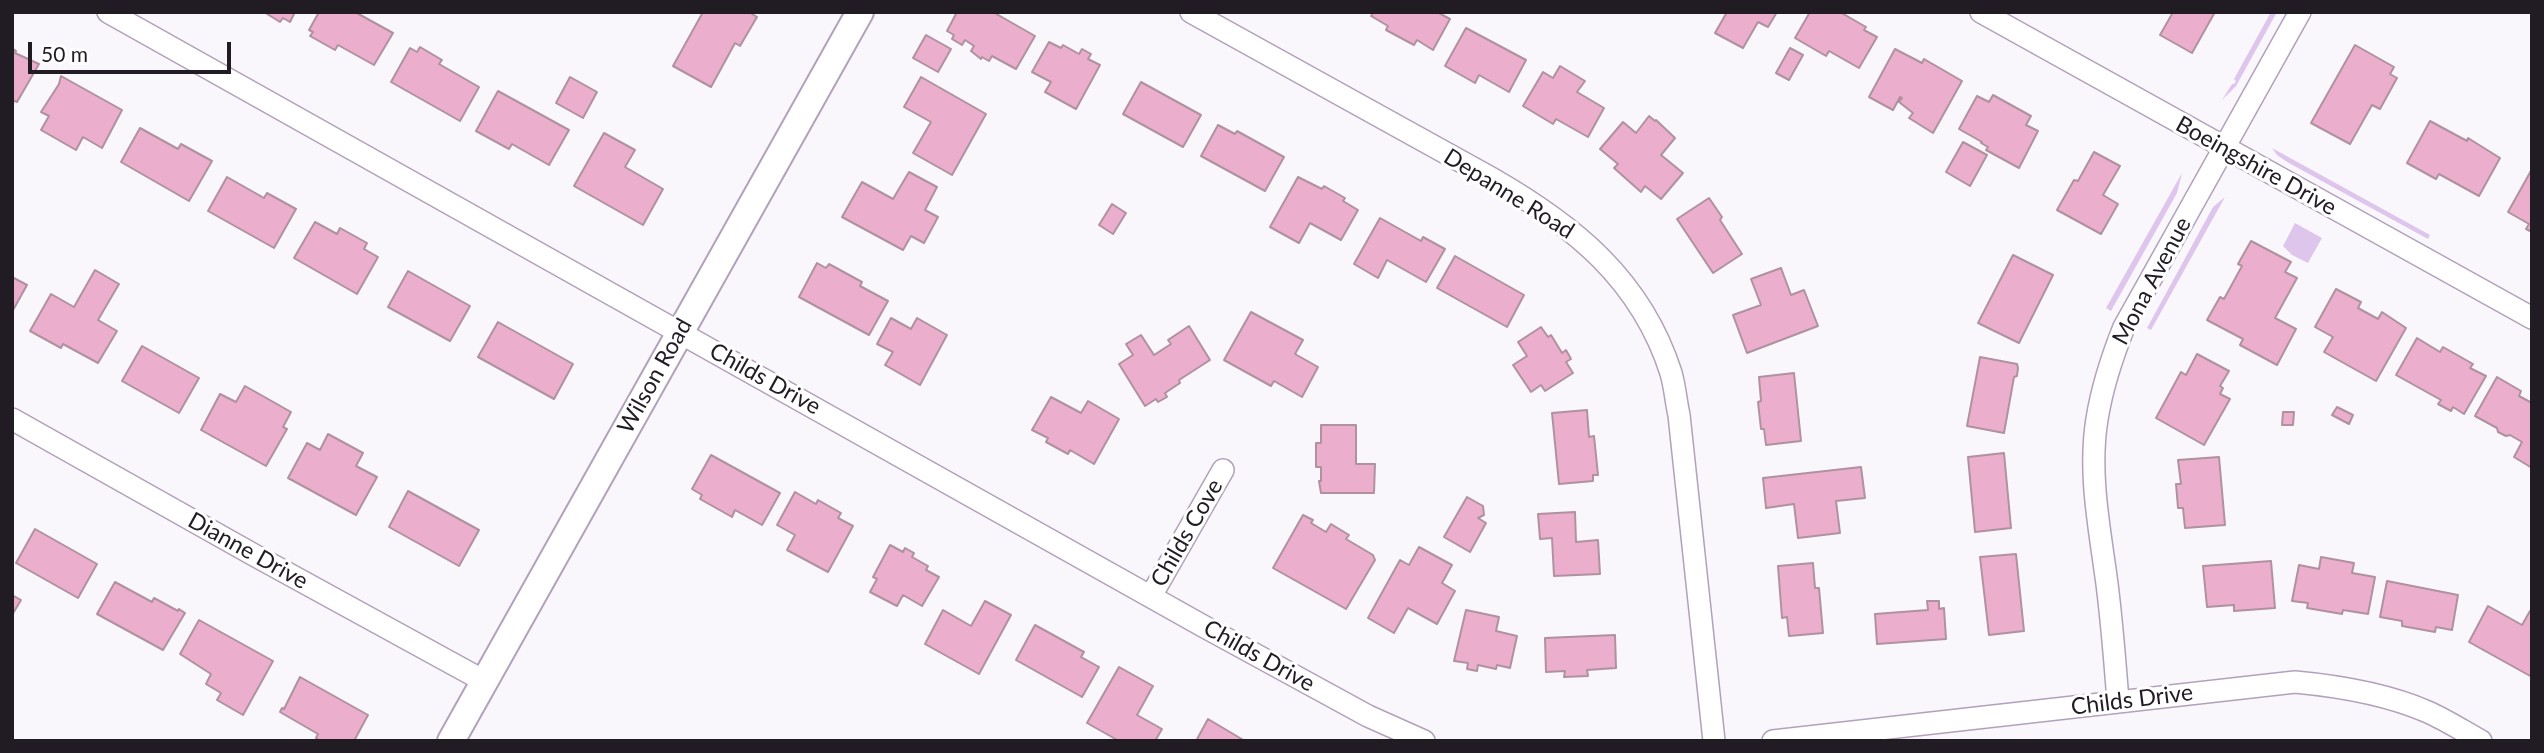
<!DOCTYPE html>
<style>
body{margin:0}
#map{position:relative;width:2544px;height:753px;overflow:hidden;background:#faf7fc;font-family:Lato,sans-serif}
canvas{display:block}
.frame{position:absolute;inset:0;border:14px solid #211b24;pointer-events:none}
.scale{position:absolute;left:28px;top:42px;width:203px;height:32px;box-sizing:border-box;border:4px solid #211b24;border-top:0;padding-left:9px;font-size:21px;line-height:24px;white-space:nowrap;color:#211b24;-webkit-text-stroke:5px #fff;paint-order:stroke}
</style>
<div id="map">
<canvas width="2544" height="753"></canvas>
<div class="frame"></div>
<div class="scale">50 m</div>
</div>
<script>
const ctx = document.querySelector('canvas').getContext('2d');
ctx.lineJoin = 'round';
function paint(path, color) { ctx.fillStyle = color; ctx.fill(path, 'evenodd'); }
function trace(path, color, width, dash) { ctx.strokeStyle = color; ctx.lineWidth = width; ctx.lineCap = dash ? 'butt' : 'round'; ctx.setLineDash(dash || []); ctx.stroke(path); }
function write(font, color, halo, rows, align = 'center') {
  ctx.font = font + ' Lato,sans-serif'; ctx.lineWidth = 6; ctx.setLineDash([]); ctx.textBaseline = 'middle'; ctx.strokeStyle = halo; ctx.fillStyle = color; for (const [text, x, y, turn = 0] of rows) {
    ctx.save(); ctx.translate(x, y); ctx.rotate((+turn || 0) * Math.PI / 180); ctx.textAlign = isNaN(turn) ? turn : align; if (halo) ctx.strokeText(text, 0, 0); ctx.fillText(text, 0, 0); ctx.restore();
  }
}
paint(new Path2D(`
 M 2271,12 L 2277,12 L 2236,86 L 2222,100 L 2232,84 L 2234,84 L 2236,81 L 2234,79 Z
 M 2272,148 L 2430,235 L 2428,239 L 2287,162 L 2277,155 Z
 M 2182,173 L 2177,193 L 2111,311 L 2106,308 Z
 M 2225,197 L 2151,330 L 2147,328 L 2213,207 Z
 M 2295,223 L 2322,238 L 2308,263 L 2292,255 L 2283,246 Z`), '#dec5ec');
const building = new Path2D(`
 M 264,12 L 295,12 L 290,22 L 283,18 L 280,22 Z
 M 319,12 L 355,12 L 393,33 L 374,65 L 338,45 L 335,50 L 310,36 L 313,32 L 309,30 Z
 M 703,12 L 749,12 L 757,17 L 740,46 L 735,43 L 711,87 L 673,66 Z
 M 957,12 L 993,12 L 1035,36 L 1016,69 L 992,56 L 989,61 L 982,57 L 981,59 L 971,51 L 974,46 L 965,40 L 962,45 L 952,39 L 954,35 L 947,31 Z
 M 1374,12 L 1437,12 L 1450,19 L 1433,50 L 1417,40 L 1414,45 L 1386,30 L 1388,26 L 1371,16 Z
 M 1727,12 L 1777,12 L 1768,27 L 1758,22 L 1743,48 L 1715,33 Z
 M 1810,12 L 1840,12 L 1866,27 L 1864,30 L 1877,37 L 1859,68 L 1829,51 L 1826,56 L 1795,38 Z
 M 2170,12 L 2215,12 L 2192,53 L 2160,35 L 2172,14 Z
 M 1466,28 L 1526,60 L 1509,92 L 1479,75 L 1475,83 L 1445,66 Z
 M 926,35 L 951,49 L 938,72 L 913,58 Z
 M 1049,42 L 1061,48 L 1063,45 L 1079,54 L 1082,49 L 1091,54 L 1088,59 L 1100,65 L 1076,109 L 1045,92 L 1051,82 L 1032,72 Z
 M 2355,45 L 2394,67 L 2390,74 L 2397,78 L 2380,109 L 2372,105 L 2350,144 L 2311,123 Z
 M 420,47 L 442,60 L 439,64 L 479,87 L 460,121 L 391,82 L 410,48 L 417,52 Z
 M 12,48 L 16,51 L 15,53 L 39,64 L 17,102 L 12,100 Z
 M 1790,48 L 1803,55 L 1789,80 L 1776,73 Z
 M 1895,49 L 1922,63 L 1924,59 L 1962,81 L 1933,133 L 1909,118 L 1913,113 L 1899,102 L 1902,98 L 1900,97 L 1893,110 L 1869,97 Z
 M 1560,66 L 1585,81 L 1577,92 L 1604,108 L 1588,137 L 1556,119 L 1553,124 L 1523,106 L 1543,72 L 1553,78 Z
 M 61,76 L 122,110 L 102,148 L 83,137 L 76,150 L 41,130 L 49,116 L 41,112 L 59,84 Z
 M 570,77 L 597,92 L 583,118 L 556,103 Z
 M 921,77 L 986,114 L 952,175 L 913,153 L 931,122 L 904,107 Z
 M 1141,82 L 1201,115 L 1183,147 L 1123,114 Z
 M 498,91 L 569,130 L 549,165 L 512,144 L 509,149 L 476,131 Z
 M 1993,95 L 2031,116 L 2026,125 L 2038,131 L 2019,168 L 1986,150 L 1988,147 L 1981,143 L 1982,142 L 1959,129 L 1977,96 L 1989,102 Z
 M 1649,116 L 1655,121 L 1656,120 L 1675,138 L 1661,155 L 1683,173 L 1661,199 L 1645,186 L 1641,192 L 1614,168 L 1618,164 L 1600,149 L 1623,122 L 1636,133 Z
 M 2430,121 L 2467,141 L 2468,138 L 2500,158 L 2479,196 L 2439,174 L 2436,179 L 2407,163 Z
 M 1218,125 L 1235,134 L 1237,131 L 1284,157 L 1265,191 L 1201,156 Z
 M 140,128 L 178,149 L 181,144 L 212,161 L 189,201 L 121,162 Z
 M 604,133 L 635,150 L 625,167 L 663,189 L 643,225 L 574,186 Z
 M 1963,142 L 1987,155 L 1970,186 L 1946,172 Z
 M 2094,152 L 2120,166 L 2103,195 L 2118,204 L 2101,234 L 2057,210 L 2074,180 L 2078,181 Z
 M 2532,169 L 2532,232 L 2526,229 L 2529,224 L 2508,212 Z
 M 909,172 L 937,187 L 925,210 L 938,217 L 924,243 L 911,236 L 903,250 L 842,217 L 862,182 L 893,199 Z
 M 227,177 L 264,198 L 267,193 L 296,209 L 274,248 L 208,211 Z
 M 1298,177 L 1322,189 L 1324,186 L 1345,198 L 1343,201 L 1358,210 L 1341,240 L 1310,223 L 1299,243 L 1270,227 Z
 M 1709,198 L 1722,217 L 1720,220 L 1742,254 L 1713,273 L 1677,219 Z
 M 1112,204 L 1126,213 L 1113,234 L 1099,225 Z
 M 1380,218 L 1421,241 L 1423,237 L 1445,249 L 1426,282 L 1387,260 L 1378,278 L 1354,264 Z
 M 315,222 L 337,234 L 340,228 L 367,243 L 364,249 L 378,257 L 357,294 L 294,258 Z
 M 2251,241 L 2291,262 L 2285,272 L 2297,278 L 2275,318 L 2296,329 L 2277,365 L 2240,345 L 2243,339 L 2207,320 L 2220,297 L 2224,299 L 2242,266 L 2238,264 Z
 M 2013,255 L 2053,275 L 2019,343 L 1978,323 Z
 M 1455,256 L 1524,295 L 1507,327 L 1437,288 Z
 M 817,263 L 826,268 L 829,264 L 862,282 L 860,286 L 888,301 L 869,335 L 799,297 Z
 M 1781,268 L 1791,295 L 1804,290 L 1818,326 L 1747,353 L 1733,315 L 1761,305 L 1751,279 Z
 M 95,270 L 119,284 L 98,320 L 117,331 L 98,363 L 63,344 L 61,348 L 30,331 L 51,294 L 74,307 Z
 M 408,271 L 470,306 L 450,341 L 388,307 Z
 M 12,277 L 27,285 L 12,312 Z
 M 2336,289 L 2361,302 L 2358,308 L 2378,319 L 2382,312 L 2406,328 L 2376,381 L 2324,352 L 2333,337 L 2315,327 Z
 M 1251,312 L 1303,340 L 1295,354 L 1318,367 L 1302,397 L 1274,381 L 1271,386 L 1224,360 Z
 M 891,318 L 911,329 L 917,318 L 947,335 L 920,385 L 885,365 L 893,352 L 877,344 Z
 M 498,322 L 573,364 L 554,399 L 478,357 Z
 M 1189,326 L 1210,360 L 1179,380 L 1180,383 L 1165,393 L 1167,397 L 1158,402 L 1156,399 L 1145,406 L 1119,364 L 1133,355 L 1126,344 L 1141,335 L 1154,355 L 1171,344 L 1168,340 Z
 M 1541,327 L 1548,337 L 1551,335 L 1562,353 L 1566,350 L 1571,359 L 1566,362 L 1573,373 L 1545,391 L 1541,385 L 1531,392 L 1513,365 L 1527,356 L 1518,342 Z
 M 2417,338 L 2440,352 L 2443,347 L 2473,364 L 2470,368 L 2486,376 L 2464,414 L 2453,407 L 2451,411 L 2438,404 L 2441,400 L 2396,375 Z
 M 142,346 L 199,378 L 179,413 L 122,381 Z
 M 2197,354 L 2229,371 L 2220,386 L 2223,388 L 2220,394 L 2230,399 L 2204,445 L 2156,418 L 2181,372 L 2186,375 Z
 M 1980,357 L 2017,364 L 2018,368 L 2017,376 L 2014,377 L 2004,433 L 1967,426 Z
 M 1794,373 L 1801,441 L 1766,445 L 1764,429 L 1761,429 L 1758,402 L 1761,401 L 1759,377 Z
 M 2497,377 L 2521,391 L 2519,396 L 2532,403 L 2532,468 L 2514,457 L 2522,442 L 2510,435 L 2506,436 L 2498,432 L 2497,428 L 2475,416 Z
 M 245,386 L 291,412 L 283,427 L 287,429 L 266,466 L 201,430 L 220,394 L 236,402 Z
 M 1051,397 L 1081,413 L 1088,401 L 1119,419 L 1094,464 L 1070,450 L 1068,454 L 1046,442 L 1048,438 L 1032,430 Z
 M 2337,407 L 2353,415 L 2349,424 L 2332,415 Z
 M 1587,410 L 1589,437 L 1594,436 L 1598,475 L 1593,475 L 1593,481 L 1559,484 L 1552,413 Z
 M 2283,412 L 2294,412 L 2293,425 L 2282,425 Z
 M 1321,425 L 1356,425 L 1356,464 L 1375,464 L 1374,493 L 1321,493 L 1319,481 L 1321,481 L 1321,467 L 1316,467 L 1316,443 L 1321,443 Z
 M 328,434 L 363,453 L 356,466 L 377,477 L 356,515 L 288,478 L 307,443 L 320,450 Z
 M 2004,453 L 2011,528 L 1975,532 L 1968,457 Z
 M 711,455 L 780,493 L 762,525 L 735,510 L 732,517 L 700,499 L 702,495 L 692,489 Z
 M 2219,457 L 2225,525 L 2185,528 L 2183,508 L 2178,508 L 2176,484 L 2181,484 L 2178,460 Z
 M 1861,467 L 1865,498 L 1836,501 L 1840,533 L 1798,538 L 1794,504 L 1766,508 L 1763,478 Z
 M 408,491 L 479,530 L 459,566 L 389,527 Z
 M 795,492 L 816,504 L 818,500 L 841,513 L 838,518 L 853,526 L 828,572 L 787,550 L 795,535 L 777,525 Z
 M 1467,497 L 1483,506 L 1484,515 L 1478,518 L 1486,523 L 1470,552 L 1444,537 Z
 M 1575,512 L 1576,542 L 1598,540 L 1600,574 L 1554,576 L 1552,538 L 1540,539 L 1538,514 Z
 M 1303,515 L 1313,520 L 1311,523 L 1326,532 L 1331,524 L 1349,535 L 1346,539 L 1373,555 L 1375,560 L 1346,609 L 1273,568 Z
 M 35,529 L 97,564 L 78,598 L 16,563 Z
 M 890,545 L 903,552 L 905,548 L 914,553 L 912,557 L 928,566 L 926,570 L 939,577 L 922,606 L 903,595 L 897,606 L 870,592 L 877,579 L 873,577 Z
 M 1419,547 L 1452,565 L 1442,583 L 1455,591 L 1437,624 L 1408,608 L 1394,633 L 1368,618 L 1400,560 L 1409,565 Z
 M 2016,554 L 2024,631 L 1989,635 L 1980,557 Z
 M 2321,557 L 2354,563 L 2352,573 L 2375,577 L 2368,614 L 2343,610 L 2342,614 L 2307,608 L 2308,603 L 2292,601 L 2299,565 L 2319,569 Z
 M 2271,561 L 2275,608 L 2234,611 L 2234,605 L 2207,607 L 2203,566 Z
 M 1813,563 L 1815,588 L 1819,588 L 1823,633 L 1789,636 L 1787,617 L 1782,618 L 1778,566 Z
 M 2387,581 L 2458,595 L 2452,630 L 2436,627 L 2435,632 L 2402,626 L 2402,621 L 2380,617 Z
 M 115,582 L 152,602 L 154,598 L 178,611 L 179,609 L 185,613 L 163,650 L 97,614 Z
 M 12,595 L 21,600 L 12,615 Z
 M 985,601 L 1011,615 L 979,674 L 925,644 L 943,610 L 971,626 Z
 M 1927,601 L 1939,601 L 1939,609 L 1944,608 L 1946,639 L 1877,644 L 1875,614 L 1928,610 Z
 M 2488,606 L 2522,625 L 2530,611 L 2532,612 L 2532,677 L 2469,642 Z
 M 1466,610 L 1499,617 L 1496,631 L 1517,636 L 1510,668 L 1497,665 L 1496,669 L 1478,665 L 1477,671 L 1467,669 L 1468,663 L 1454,661 Z
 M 199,620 L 273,661 L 243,715 L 217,700 L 221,693 L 206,684 L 211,674 L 180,654 Z
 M 1035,625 L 1084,652 L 1081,657 L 1099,667 L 1082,697 L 1016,660 Z
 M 1615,635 L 1616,668 L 1587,670 L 1588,676 L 1564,677 L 1565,671 L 1546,672 L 1545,638 Z
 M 1119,667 L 1153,686 L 1137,715 L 1162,729 L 1155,741 L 1119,741 L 1087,723 Z
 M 300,677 L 368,715 L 354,741 L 320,741 L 316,738 L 318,734 L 280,712 L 282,708 L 284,709 Z
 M 1208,719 L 1245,741 L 1196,741 Z`);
paint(building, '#ebafcd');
trace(building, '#af919f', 2);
const minor = new Path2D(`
 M 108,12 L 1203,626 L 1368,716 L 1424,741
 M 1191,12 L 1491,178 C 1573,225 1641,279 1671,373 C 1675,387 1676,402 1679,415 L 1714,741
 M 1981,12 L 2532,318
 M 12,419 L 254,555 L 484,681
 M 1151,596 L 1223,470
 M 2118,701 C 2115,662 2112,623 2107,584 C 2100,530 2088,474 2097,419 C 2102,388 2112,357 2124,327 L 2300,12
 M 1773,741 L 2295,682 C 2338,686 2387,694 2428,712 C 2446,720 2463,731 2481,741`);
const tertiary = new Path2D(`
 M 451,741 L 860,12`);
trace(minor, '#b2a1bb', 24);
trace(tertiary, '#b2a1bb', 30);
trace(minor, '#fff', 21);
trace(tertiary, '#fff', 26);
write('23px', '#211b24', '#fff', [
 ["Boeingshire Drive",2256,166,29],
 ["Depanne Road",1509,194,32],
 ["Mona Avenue",2152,281,-62],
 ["Wilson Road",655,376,-61],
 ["Childs Drive",765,379,29],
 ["Childs Cove",1187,533,-60],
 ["Dianne Drive",248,551,29],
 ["Childs Drive",1259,656,29],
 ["Childs Drive",2132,700,-7]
]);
</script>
